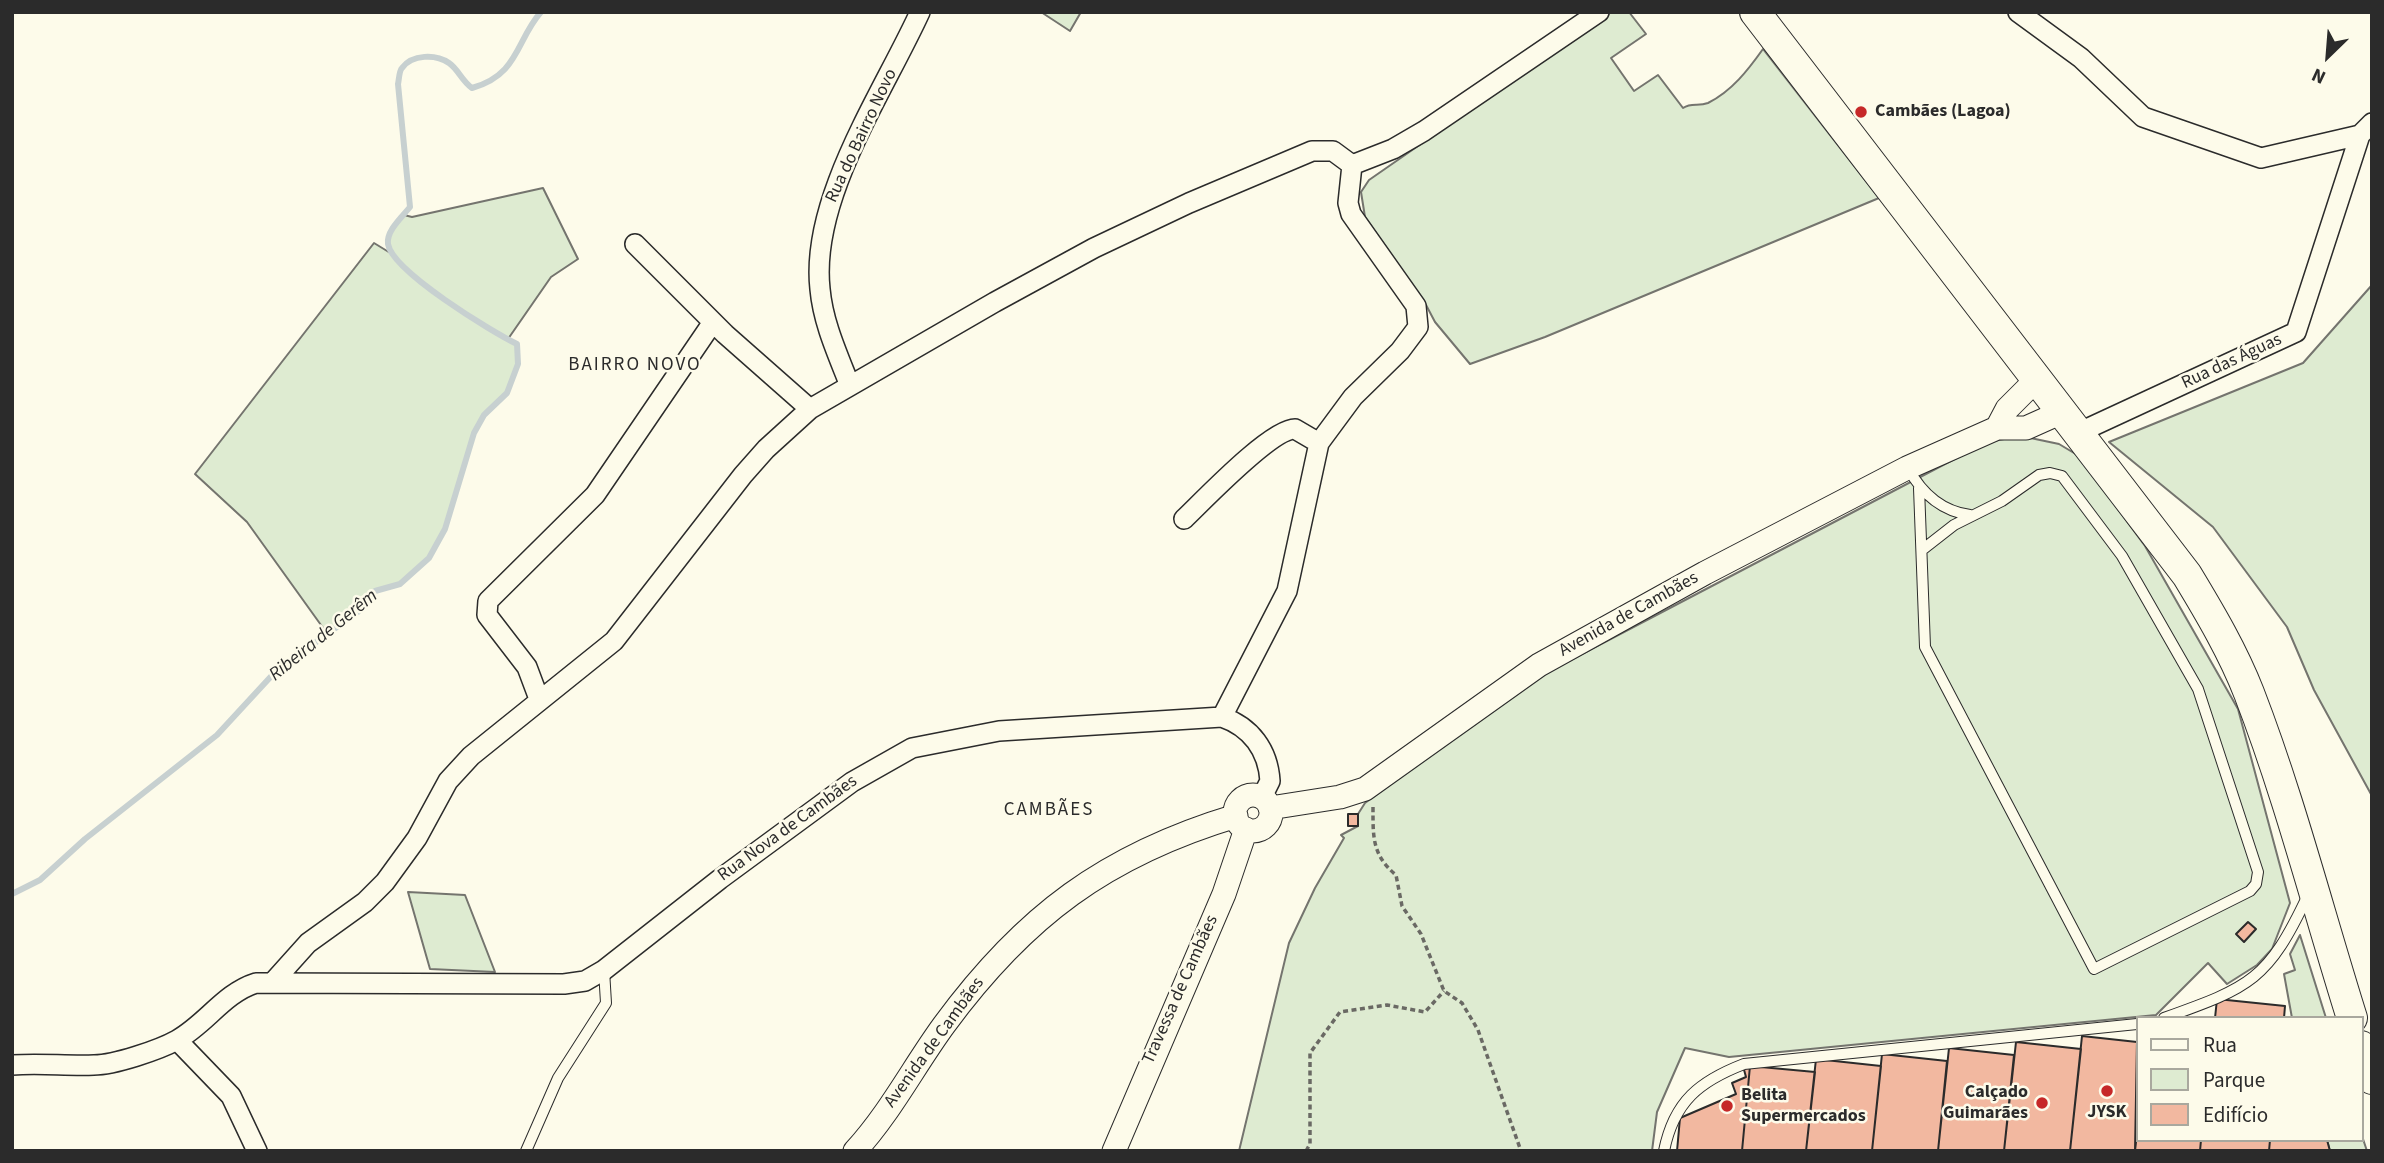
<!DOCTYPE html>
<meta charset="utf-8">
<style>
body{margin:0}
#map{position:relative;width:2384px;height:1163px;overflow:hidden;background:#fdfbea;font-family:"Source Sans 3",sans-serif}
canvas{display:block}
.frame{position:absolute;inset:0;border:14px solid #2b2b2b;pointer-events:none}
.legend{position:absolute;left:2136px;top:1016px;width:228px;height:126px;box-sizing:border-box;background:#fdfbea;border:2px solid #a9a89e;margin:0;padding:9px 12px;list-style:none;font-size:21px;color:#2b2b2b}
.legend li{display:flex;align-items:center;gap:14px;height:35px}
.legend b{width:35px;border:2px solid #a9a89e}
.north{position:absolute;left:2293px;top:21px;width:70px;height:70px;-webkit-text-stroke:5px #fdfbea;paint-order:stroke;rotate:205deg;font-size:19px;font-weight:700;line-height:28px;text-align:center;color:#2b2b2b}
.north::after{content:'';display:block;margin:auto;width:24px;height:32px;background:#2b2b2b;clip-path:polygon(50% 0,100% 100%,50% 72%,0 100%)}
</style>
<div id="map">
<canvas width="2384" height="1163"></canvas>
<div class="frame"></div>
<ul class="legend">
<li><b style="height:9px;background:#fdfbea"></b>Rua</li>
<li><b style="height:19px;background:#deebd1"></b>Parque</li>
<li><b style="height:19px;background:#f2b8a0"></b>Edifício</li>
</ul>
<div class="north">N</div>
</div>
<script>
const ctx = document.querySelector('canvas').getContext('2d');
ctx.lineJoin = 'round';
function paint(path, color) { ctx.fillStyle = color; ctx.fill(path, 'evenodd'); }
function trace(path, color, width, dash) { ctx.strokeStyle = color; ctx.lineWidth = width; ctx.lineCap = dash ? 'butt' : 'round'; ctx.setLineDash(dash || []); ctx.stroke(path); }
function write(font, color, halo, rows, align = 'center') {
  ctx.font = font + ' "Source Sans 3",sans-serif'; ctx.lineWidth = 5; ctx.setLineDash([]); ctx.textBaseline = 'middle'; ctx.strokeStyle = halo; ctx.fillStyle = color; for (const [text, x, y, turn = 0] of rows) {
    ctx.save(); ctx.translate(x, y); ctx.rotate((+turn || 0) * Math.PI / 180); ctx.textAlign = isNaN(turn) ? turn : align; if (halo) ctx.strokeText(text, 0, 0); ctx.fillText(text, 0, 0); ctx.restore();
  }
}
const green = new Path2D(`
 M 1041,12 L 1081,12 L 1070,31 Z
 M 1611,12 L 1629,12 L 1646,34 L 1611,58 L 1634,91 L 1658,75 L 1683,108 C 1692,102 1698,107 1708,103 C 1732,91 1748,70 1763,49 L 1879,198 L 1545,337 L 1470,364 L 1435,322 L 1425,303 L 1365,217 L 1361,192 L 1369,180 Z
 M 543,188 L 578,259 L 551,277 L 508,339 L 517,344 L 518,364 L 507,393 L 484,415 L 474,433 L 445,529 L 429,558 L 400,584 L 375,591 L 359,611 L 326,632 L 247,522 L 195,474 L 374,243 L 392,254 C 384,237 393,229 404,215 L 412,217 Z
 M 2372,285 L 2372,796 L 2314,690 L 2287,627 L 2213,527 L 2109,442 L 2303,363 Z
 M 2021,436 L 2059,444 L 2079,456 L 2145,546 L 2238,709 L 2290,903 L 2272,949 L 2257,965 L 2227,984 L 2208,963 L 2156,1015 L 1729,1057 L 1685,1048 L 1657,1112 L 1652,1151 L 1239,1151 L 1289,943 L 1315,888 L 1344,838 L 1341,835 L 1358,826 L 1358,814 L 1365,803 L 1516,692 L 1559,666 L 1968,452 L 1993,441 Z
 M 408,892 L 465,895 L 495,972 L 430,969 Z
 M 2300,935 L 2326,1018 L 2292,1018 L 2284,974 L 2295,970 L 2290,954 Z
 M 2361,1133 L 2367,1151 L 2330,1151 L 2327,1140 L 2361,1140 Z`);
paint(green, '#deebd1');
trace(green, '#74746e', 2);
trace(new Path2D(`
 M 12,894 L 40,880 L 85,839 L 217,735 L 276,671 L 359,611 L 375,591 L 400,584 L 429,558 L 445,529 L 474,433 L 484,415 L 507,393 L 518,364 L 517,344 C 492,332 392,271 388,244 C 386,231 402,217 410,207 L 398,84 C 399,80 399,71 402,68 C 412,54 436,54 449,63 C 458,69 462,81 472,88 C 519,75 516,40 541,12`), '#c7d0d0', 6);
const building = new Path2D(`
 M 1348,814 L 1358,814 L 1358,826 L 1348,826 Z
 M 2248,922 L 2256,929 L 2244,942 L 2236,934 Z
 M 2217,999 L 2285,1006 L 2284,1018 L 2215,1018 Z
 M 2082,1036 L 2137,1042 L 2135,1151 L 2070,1151 Z
 M 2016,1042 L 2081,1049 L 2070,1151 L 2004,1151 Z
 M 1949,1048 L 2014,1055 L 2004,1151 L 1938,1151 Z
 M 1882,1054 L 1947,1061 L 1938,1151 L 1872,1151 Z
 M 1816,1059 L 1881,1066 L 1872,1151 L 1806,1151 Z
 M 1743,1066 L 1750,1066 L 1742,1151 L 1677,1151 L 1680,1118 L 1736,1094 L 1732,1083 L 1746,1077 Z
 M 1750,1066 L 1815,1072 L 1806,1151 L 1742,1151 Z
 M 2137,1133 L 2137,1140 L 2201,1140 L 2200,1151 L 2135,1151 Z
 M 2201,1140 L 2270,1140 L 2269,1151 L 2200,1151 Z
 M 2270,1140 L 2327,1140 L 2330,1151 L 2269,1151 Z`);
paint(building, '#f2b8a0');
trace(building, '#2b2b2b', 2);
const service = new Path2D(`
 M 1908,468 C 1922,494 1941,511 1970,515
 M 1919,488 L 1925,647 L 2094,969 L 2250,891 L 2256,884 L 2258,872 L 2198,689 L 2122,556 L 2062,476 L 2050,473 L 2039,475 L 2002,501 L 1954,525 L 1922,550
 M 2164,1018 C 2251,987 2268,980 2308,895
 M 526,1151 L 558,1078 L 606,1003 L 604,970
 M 1664,1151 C 1674,1101 1700,1081 1744,1064 L 2137,1024`);
const minor = new Path2D(`
 M 2018,12 L 2081,58 L 2143,117 L 2261,158 L 2360,135
 M 1352,165 L 1393,149 L 1424,131 L 1599,12
 M 635,244 L 725,334 L 810,409
 M 850,386 C 838,355 823,323 820,289 C 810,199 883,93 920,12
 M 2080,432 L 2296,332 L 2360,135 L 2372,123
 M 1184,519 C 1204,500 1271,429 1295,429 L 1319,443
 M 539,699 L 527,667 L 487,615 L 488,601 L 595,495 L 713,322
 M 1222,717 L 1287,591 L 1319,443 L 1353,397 L 1400,351 L 1418,327 L 1416,306 L 1351,214 L 1348,203 L 1352,165
 M 273,982 L 308,943 L 365,902 L 385,882 L 417,838 L 448,781 L 471,756 L 614,641 L 743,475 L 766,449 L 810,409 L 995,302 L 1094,248 L 1189,203 L 1312,151 L 1333,151 L 1352,165
 M 177,1040 L 231,1096 L 257,1151
 M 12,1065 C 40,1063 66,1066 94,1065 C 114,1065 159,1050 177,1040 C 206,1024 224,993 256,983 L 564,984 L 585,981 L 604,970 L 720,879 L 852,782 L 912,748 L 999,731 L 1222,717 C 1251,727 1268,750 1270,781 L 1262,797`);
const tertiary = new Path2D(`
 M 1997,428 L 2007,409 L 2038,378
 M1235 813a18 18 0 1 1 36 0a18 18 0 1 1-36 0Z
 M 1270,808 L 1340,797 L 1365,789 L 1539,665 L 1705,573 L 1907,468 L 1997,428 L 2026,428 L 2064,411
 M 855,1151 C 890,1113 914,1066 944,1025 C 1024,916 1106,855 1236,816
 M 1114,1151 L 1224,894 L 1246,829`);
const primary = new Path2D(`
 M 1755,12 L 2187,575 C 2210,613 2233,652 2249,693 C 2290,799 2318,910 2352,1018
 M 2361,1046 L 2372,1079`);
trace(service, '#2b2b2b', 12);
trace(minor, '#2b2b2b', 22);
trace(tertiary, '#2b2b2b', 25);
trace(primary, '#2b2b2b', 32);
trace(new Path2D(`
 M 1373,807 C 1373,837 1372,855 1396,875 L 1402,906 L 1421,934 L 1444,991 L 1462,1003 L 1478,1030 L 1521,1151
 M 1306,1151 L 1310,1144 L 1310,1053 L 1340,1012 L 1387,1005 L 1425,1012 L 1444,991`), '#6a6964', 3.5, [5, 3.5]);
trace(service, '#fdfbea', 10);
trace(minor, '#fdfbea', 19);
trace(tertiary, '#fdfbea', 23);
trace(primary, '#fdfbea', 30);
for (const [x, y, r, color] of [
 [1861,112,7,"#c62828"],
 [2107,1091,7,"#c62828"],
 [2042,1103,7,"#c62828"],
 [1727,1106,7,"#c62828"]
]) { const dot = new Path2D(); dot.arc(x, y, r, 0, 2 * Math.PI); ctx.fillStyle = color; ctx.fill(dot); trace(dot, '#fdfbea', 2.5); }
write('bold 18px', '#2b2b2b', '#fdfbea', [
 ["Cambães (Lagoa)",1875,112],
 ["Calçado",2028,1093,"right"],
 ["Guimarães",2028,1114,"right"],
 ["Belita",1741,1096],
 ["Supermercados",1741,1117],
 ["JYSK",2107,1113,"center"]
], 'left');
write('18px', '#2b2b2b', '#fdfbea', [
 ["Rua do Bairro Novo",862,136,-65],
 ["Rua das Águas",2232,362,-25],
 ["Avenida de Cambães",1629,615,-29],
 ["Rua Nova de Cambães",788,829,-36],
 ["Travessa de Cambães",1181,990,-66],
 ["Avenida de Cambães",935,1043,-54]
]);
ctx.letterSpacing = '2px';
write('19px', '#2b2b2b', '#fdfbea', [
 ["BAIRRO NOVO",635,366],
 ["CAMBÃES",1049,811]
]);
ctx.letterSpacing = '0px';
write('italic 19px', '#2b2b2b', '#fdfbea', [
 ["Ribeira de Gerêm",324,636,-39]
]);
</script>
